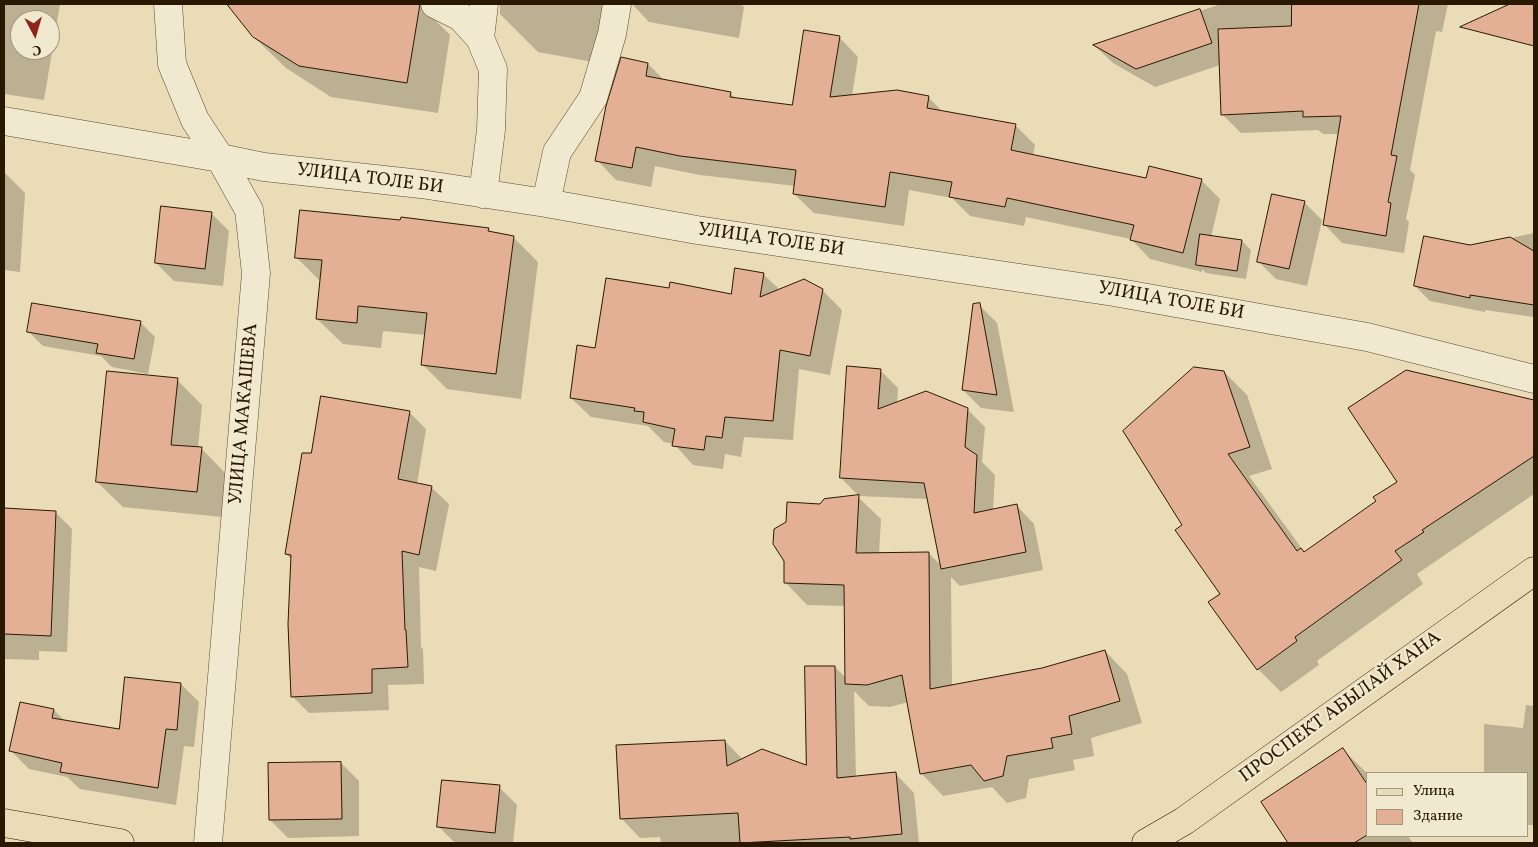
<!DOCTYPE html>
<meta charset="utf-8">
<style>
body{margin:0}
#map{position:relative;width:1538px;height:847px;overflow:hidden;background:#eadcb7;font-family:Vollkorn,serif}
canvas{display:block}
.frame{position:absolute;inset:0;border:5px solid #2a1902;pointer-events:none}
.legend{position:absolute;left:1366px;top:772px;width:162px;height:65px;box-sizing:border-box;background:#f1e8d0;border:1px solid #a1957e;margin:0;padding:6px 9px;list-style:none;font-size:15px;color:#2a1902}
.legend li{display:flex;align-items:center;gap:10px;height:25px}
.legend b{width:25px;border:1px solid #a1957e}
.north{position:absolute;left:10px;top:10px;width:50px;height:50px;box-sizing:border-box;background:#f1e8d0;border:1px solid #a1957e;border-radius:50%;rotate:174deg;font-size:14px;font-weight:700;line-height:20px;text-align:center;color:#2a1902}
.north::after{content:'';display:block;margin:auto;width:18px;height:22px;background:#8f2418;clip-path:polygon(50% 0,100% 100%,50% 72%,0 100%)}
</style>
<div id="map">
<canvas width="1538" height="847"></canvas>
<div class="frame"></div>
<ul class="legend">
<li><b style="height:6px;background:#eadcb7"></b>Улица</li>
<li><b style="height:14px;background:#e3af95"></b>Здание</li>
</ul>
<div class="north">С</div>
</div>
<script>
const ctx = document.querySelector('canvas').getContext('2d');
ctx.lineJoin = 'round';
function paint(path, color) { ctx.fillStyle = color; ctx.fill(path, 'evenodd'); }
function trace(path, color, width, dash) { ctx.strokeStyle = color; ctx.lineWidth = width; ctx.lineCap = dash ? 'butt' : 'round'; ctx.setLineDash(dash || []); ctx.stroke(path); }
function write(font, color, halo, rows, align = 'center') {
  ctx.font = font + ' Vollkorn,serif'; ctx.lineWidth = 4.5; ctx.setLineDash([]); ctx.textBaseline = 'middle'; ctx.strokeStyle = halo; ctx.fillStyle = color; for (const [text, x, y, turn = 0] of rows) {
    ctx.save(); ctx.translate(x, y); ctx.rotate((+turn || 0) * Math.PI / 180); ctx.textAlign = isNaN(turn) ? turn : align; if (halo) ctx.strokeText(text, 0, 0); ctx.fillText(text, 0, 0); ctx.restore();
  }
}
paint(new Path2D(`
 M 4,4 L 60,4 L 44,100 L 4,94 ZM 20,20 L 50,20 L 50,50 L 20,50 Z
 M 228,4 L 419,4 L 450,35 L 438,113 L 331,97 L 286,68 L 254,37 Z
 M 500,4 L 614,4 L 604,64 L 538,52 L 500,14 Z
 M 634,4 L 741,4 L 744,7 L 739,38 L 649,22 L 634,6 Z
 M 1221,4 L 1448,4 L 1442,32 L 1436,31 L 1410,170 L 1415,175 L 1406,219 L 1409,222 L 1404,253 L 1342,243 L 1324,224 L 1339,134 L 1323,134 L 1318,130 L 1241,133 L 1222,114 L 1220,65 L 1155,87 L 1113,63 L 1095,46 Z
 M 839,37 L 858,57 L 852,96 L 928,97 L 943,112 L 1016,126 L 1035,145 L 1033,155 L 1146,179 L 1201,180 L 1220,199 L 1211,237 L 1242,241 L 1251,250 L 1246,279 L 1206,273 L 1202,269 L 1202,272 L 1150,259 L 1131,239 L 1026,217 L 1024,226 L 970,216 L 952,198 L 909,190 L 904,226 L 814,213 L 794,194 L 795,186 L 700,175 L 655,166 L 651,187 L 616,180 L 597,160 L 648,64 L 664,80 L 731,94 L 736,99 L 793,106 Z
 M 4,172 L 25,193 L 20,272 L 4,270 Z
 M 1304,202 L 1322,220 L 1307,286 L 1276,279 L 1258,261 Z
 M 211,213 L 229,231 L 223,286 L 174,281 L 156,263 Z
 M 488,229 L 492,233 L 513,237 L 538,262 L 521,399 L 447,389 L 422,364 L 426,335 L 383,331 L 381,348 L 343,344 L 317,319 L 321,282 L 296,257 Z
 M 1534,233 L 1534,317 L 1485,310 L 1485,312 L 1430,301 L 1415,286 L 1470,247 Z
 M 763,274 L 780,290 L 822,290 L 842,310 L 830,375 L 799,369 L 793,440 L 744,437 L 741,457 L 725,454 L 723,469 L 693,465 L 674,444 L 664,442 L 648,426 L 591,417 L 571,398 L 596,349 L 670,289 L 732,295 Z
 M 979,305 L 997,323 L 1014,412 L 981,408 L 963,390 Z
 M 140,322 L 155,337 L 148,374 L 112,367 L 101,356 L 43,346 L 28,331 Z
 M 880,370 L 898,388 L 897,404 L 967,409 L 985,427 L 982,462 L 995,475 L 993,510 L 1017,506 L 1034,524 L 1043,570 L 960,586 L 951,577 L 952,686 L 1042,670 L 1105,651 L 1127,674 L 1142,723 L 1091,738 L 1094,756 L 1073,760 L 1075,770 L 1029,779 L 1026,798 L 1007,803 L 992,787 L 943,796 L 921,773 L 908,702 L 890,707 L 869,706 L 854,691 L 856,778 L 895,773 L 914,793 L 919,843 L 661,843 L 660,837 L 640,838 L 621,818 L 725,741 L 743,760 L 807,767 L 835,667 L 846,678 L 845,606 L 807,605 L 785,582 L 820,505 L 858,497 L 881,519 L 879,554 L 928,553 L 942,566 L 928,499 L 859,496 L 841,478 Z
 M 1406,371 L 1534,402 L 1534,494 L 1417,574 L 1423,584 L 1317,661 L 1319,665 L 1281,692 L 1258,669 L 1222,595 L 1184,525 L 1224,372 L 1247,395 L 1272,469 L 1249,476 L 1305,553 L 1377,502 L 1398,482 Z
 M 177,380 L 202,405 L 198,448 L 201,448 L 226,474 L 222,517 L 123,507 L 97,482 Z
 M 409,412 L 426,429 L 417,484 L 431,487 L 449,504 L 436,571 L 419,567 L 421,647 L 423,649 L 424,684 L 388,685 L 389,710 L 309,713 L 292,696 L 292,560 L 286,554 L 312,455 Z
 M 4,509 L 55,512 L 72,529 L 67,652 L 39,651 L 39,660 L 4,659 Z
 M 181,684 L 199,702 L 194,747 L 184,746 L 176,805 L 80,789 L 67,777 L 29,769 L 11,751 L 54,710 L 65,721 L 120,730 Z
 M 1526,705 L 1534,706 L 1534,825 L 1527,825 L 1527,773 L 1484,773 L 1484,724 L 1523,728 Z
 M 1343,750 L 1367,773 L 1367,836 L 1408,836 L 1413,843 L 1290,843 L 1263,803 Z
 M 341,763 L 359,781 L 359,836 L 288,838 L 270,820 Z
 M 499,787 L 517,805 L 513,843 L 455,843 L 439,827 Z`), '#0003');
const building = new Path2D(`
 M 227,4 L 420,4 L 407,83 L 299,66 L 253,37 Z
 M 1292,4 L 1419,4 L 1391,155 L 1397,156 L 1388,202 L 1391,203 L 1386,236 L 1323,225 L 1341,116 L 1303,117 L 1303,111 L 1221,115 L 1218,29 L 1291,26 Z
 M 1510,4 L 1534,4 L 1534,46 L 1460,27 Z
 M 1200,9 L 1212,43 L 1136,69 L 1093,45 Z
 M 804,30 L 840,36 L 830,97 L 897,90 L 929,96 L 927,108 L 1016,124 L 1011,150 L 1146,178 L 1149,166 L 1202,179 L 1183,253 L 1130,240 L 1134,225 L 1007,198 L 1005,207 L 949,197 L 952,182 L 890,172 L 885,207 L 793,194 L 796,170 L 680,156 L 636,147 L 632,168 L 595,161 L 606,106 L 621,57 L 648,63 L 646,76 L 731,92 L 730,97 L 792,105 Z
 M 1272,194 L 1305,201 L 1289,269 L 1257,262 Z
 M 161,206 L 212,212 L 205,269 L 155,263 Z
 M 300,210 L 400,220 L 401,217 L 489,228 L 488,231 L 514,236 L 496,374 L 421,365 L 427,313 L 358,306 L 357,323 L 316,319 L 322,260 L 295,258 Z
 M 1200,234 L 1242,240 L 1237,271 L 1196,265 Z
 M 1424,236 L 1470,245 L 1510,237 L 1534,251 L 1534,305 L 1470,295 L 1470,298 L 1414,286 Z
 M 735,268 L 764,273 L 760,297 L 804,279 L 823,289 L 810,356 L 780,350 L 773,421 L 725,417 L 722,438 L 706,436 L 704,450 L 672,446 L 675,429 L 643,422 L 644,412 L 634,411 L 635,408 L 570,398 L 577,345 L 595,348 L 606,278 L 669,288 L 670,282 L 731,294 Z
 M 32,303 L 141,321 L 134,359 L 96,353 L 98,344 L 27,332 Z
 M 980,303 L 997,395 L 962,390 L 973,304 Z
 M 847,366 L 881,369 L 878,409 L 926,391 L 968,408 L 965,447 L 977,455 L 974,513 L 1017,504 L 1026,552 L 941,569 L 924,483 L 840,478 Z
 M 1194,367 L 1224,371 L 1250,447 L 1228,454 L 1297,551 L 1301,548 L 1304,552 L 1376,501 L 1373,497 L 1397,482 L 1348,408 L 1406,370 L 1534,400 L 1534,456 L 1422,530 L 1424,532 L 1395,551 L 1402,560 L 1295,637 L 1297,641 L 1257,670 L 1208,602 L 1220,594 L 1175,530 L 1182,525 L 1123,431 Z
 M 107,371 L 178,378 L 171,445 L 202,447 L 197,492 L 96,482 Z
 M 321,396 L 410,411 L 398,479 L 432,486 L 419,555 L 402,551 L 405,630 L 406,630 L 408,667 L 372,669 L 372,693 L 291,697 L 288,624 L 291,555 L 285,554 L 302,453 L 311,453 Z
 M 859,495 L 856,553 L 929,552 L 930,689 L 1042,668 L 1105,650 L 1120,701 L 1069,716 L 1072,734 L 1051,738 L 1053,748 L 1007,756 L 1003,776 L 984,781 L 971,765 L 920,774 L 902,675 L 867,685 L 845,684 L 844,585 L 784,583 L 784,561 L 773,544 L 774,529 L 786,522 L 787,502 L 820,504 L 824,499 Z
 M 4,508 L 56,511 L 51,636 L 4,634 Z
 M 805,666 L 835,666 L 837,778 L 896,772 L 902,834 L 850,839 L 850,837 L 740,843 L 738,813 L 620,819 L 616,745 L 725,740 L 727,766 L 762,749 L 806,765 Z
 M 125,677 L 181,683 L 177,730 L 166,729 L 158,788 L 60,772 L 62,763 L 9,751 L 20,702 L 54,709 L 52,718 L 119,729 Z
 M 1343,748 L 1367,784 L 1367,835 L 1354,843 L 1288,843 L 1261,802 Z
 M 341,762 L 342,819 L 269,820 L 268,763 Z
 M 442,780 L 500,785 L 495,833 L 437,827 Z`);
paint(building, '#e3af95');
trace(building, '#2a1902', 1);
const minor = new Path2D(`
 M 168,4 L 172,64 L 195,120 L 220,158 L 249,210 L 256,273 L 208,843
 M 435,4 L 461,17 L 480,38 L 493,69 L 491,130 L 483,194
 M 480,38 L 484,4
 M 4,121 L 220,158 L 264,167 L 421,184 L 546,203 L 697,230 L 1114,292 L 1367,337 L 1534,379
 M 546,203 L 557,152 L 593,98 L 612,34 L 617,4`);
const major = new Path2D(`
 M 4,823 L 120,843
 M 1146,843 L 1184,821 L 1534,571`);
trace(minor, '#5a4a2f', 29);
trace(major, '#2a1902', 29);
trace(minor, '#f1e8d0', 28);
trace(major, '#eadcb7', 28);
write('19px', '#2a1902', '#f1e8d0', [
 ["УЛИЦА ТОЛЕ БИ",370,180,7],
 ["УЛИЦА ТОЛЕ БИ",771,241,8],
 ["УЛИЦА ТОЛЕ БИ",1171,302,10],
 ["УЛИЦА МАКАШЕВА",245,414,-85],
 ["ПРОСПЕКТ АБЫЛАЙ ХАНА",1341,708,-36]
]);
</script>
